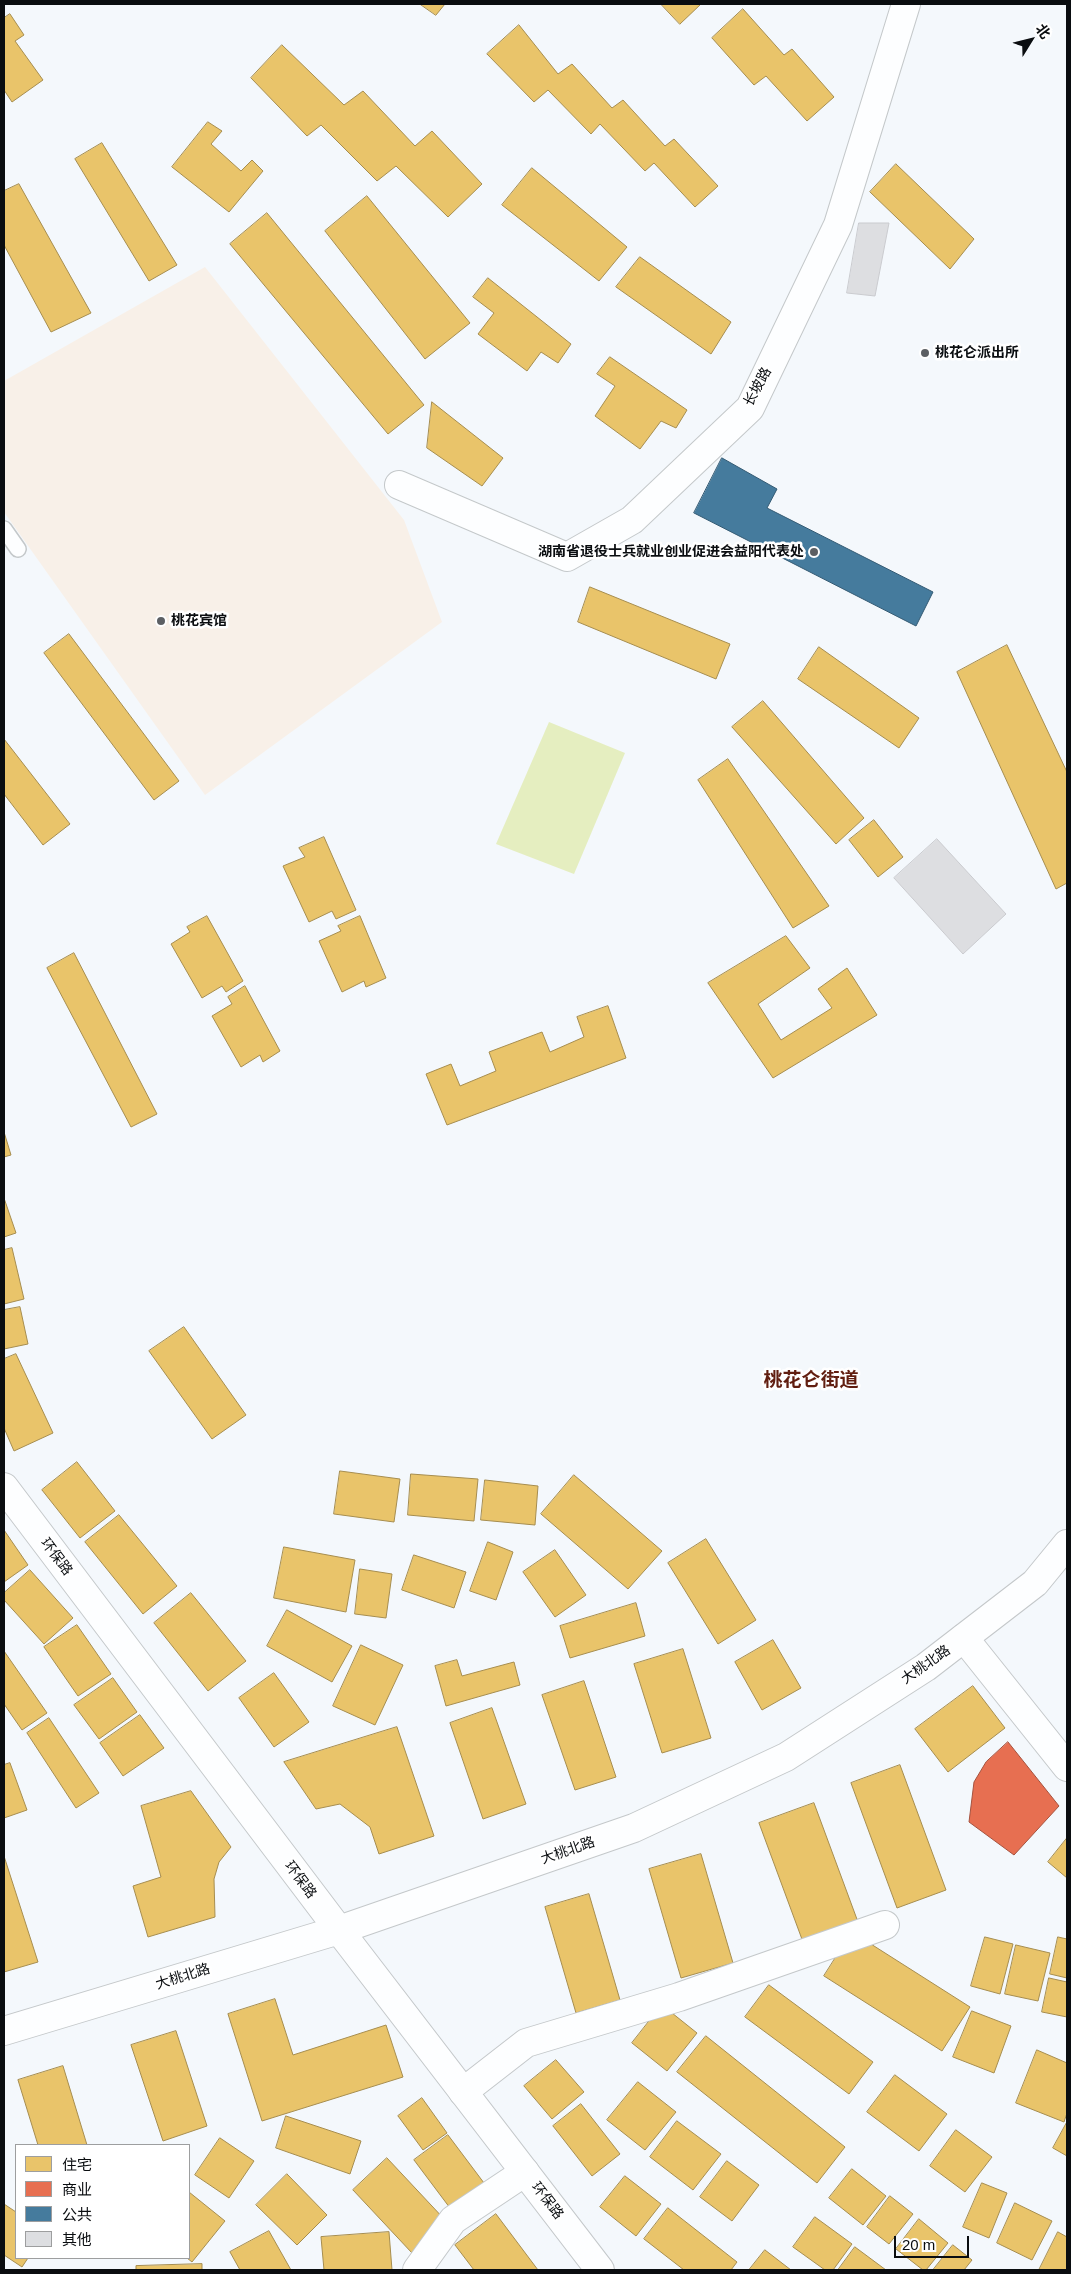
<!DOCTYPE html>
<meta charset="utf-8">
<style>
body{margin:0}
#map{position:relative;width:1071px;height:2274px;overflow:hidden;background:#f4f8fc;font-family:Arial,"Noto Sans SC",sans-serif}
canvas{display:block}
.frame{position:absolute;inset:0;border:5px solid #0a0d10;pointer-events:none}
.legend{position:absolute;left:15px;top:2144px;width:175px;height:115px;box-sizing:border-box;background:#fff;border:1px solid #9d9e9f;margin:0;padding:6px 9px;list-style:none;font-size:15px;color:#0a0d10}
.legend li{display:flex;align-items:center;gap:10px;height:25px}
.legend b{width:25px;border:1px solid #9d9e9f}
.north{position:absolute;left:1006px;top:15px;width:50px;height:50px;-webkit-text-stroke:4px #fff;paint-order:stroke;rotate:54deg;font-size:14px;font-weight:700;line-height:20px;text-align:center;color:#0a0d10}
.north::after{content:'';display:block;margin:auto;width:18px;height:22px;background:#0a0d10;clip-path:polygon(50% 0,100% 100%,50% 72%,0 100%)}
.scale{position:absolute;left:894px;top:2236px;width:75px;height:22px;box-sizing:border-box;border:2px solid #0a0d10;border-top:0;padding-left:6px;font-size:15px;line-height:18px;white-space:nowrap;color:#0a0d10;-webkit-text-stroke:4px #fff;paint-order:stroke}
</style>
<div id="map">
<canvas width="1071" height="2274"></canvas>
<div class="frame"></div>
<ul class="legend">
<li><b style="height:14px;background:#e9c46a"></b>住宅</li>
<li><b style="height:14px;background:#e76f51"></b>商业</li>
<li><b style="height:14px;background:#457b9d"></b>公共</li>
<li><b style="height:14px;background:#dddee1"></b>其他</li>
</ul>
<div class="north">北</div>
<div class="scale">20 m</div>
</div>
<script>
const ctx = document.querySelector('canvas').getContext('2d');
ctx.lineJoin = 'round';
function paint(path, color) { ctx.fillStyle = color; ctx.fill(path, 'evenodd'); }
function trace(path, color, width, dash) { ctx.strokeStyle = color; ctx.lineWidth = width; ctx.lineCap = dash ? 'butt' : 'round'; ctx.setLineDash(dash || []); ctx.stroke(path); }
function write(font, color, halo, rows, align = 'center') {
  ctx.font = font + ' Arial,"Noto Sans SC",sans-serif'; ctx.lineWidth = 5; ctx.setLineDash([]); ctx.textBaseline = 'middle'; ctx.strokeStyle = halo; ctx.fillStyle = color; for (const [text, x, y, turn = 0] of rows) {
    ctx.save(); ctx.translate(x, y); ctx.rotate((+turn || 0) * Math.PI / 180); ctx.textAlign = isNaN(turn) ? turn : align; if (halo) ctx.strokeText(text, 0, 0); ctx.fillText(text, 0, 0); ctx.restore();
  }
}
paint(new Path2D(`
 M 205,267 L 404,520 L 442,622 L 205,795 L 4,512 L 4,381 Z`), '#f8f0e8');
paint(new Path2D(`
 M 549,722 L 625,753 L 574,874 L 496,844 Z`), '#e5eec0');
const homes = new Path2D(`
 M 420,4 L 445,4 L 436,15 Z
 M 661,4 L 701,4 L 680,24 Z
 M 743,9 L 784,55 L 792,49 L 834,97 L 807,121 L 766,76 L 754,85 L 712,38 Z
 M 10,14 L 24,35 L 15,41 L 43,80 L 12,102 L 4,90 L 4,18 Z
 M 519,25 L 558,74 L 572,64 L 612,108 L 623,100 L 665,146 L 674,139 L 718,186 L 695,207 L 654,163 L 645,171 L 600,124 L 591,134 L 548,90 L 534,102 L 487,54 Z
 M 282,45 L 344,105 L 363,91 L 415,146 L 432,131 L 482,184 L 448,217 L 396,166 L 377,181 L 321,125 L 307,136 L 251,78 Z
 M 208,122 L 222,131 L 211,144 L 241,171 L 252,160 L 263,171 L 229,212 L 172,167 Z
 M 102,143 L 177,265 L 149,281 L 75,159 Z
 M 896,164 L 974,239 L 950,269 L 870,192 Z
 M 532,168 L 627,247 L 599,281 L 502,205 Z
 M 19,184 L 91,313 L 51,332 L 4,245 L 4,191 Z
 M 367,196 L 470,323 L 425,359 L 325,231 Z
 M 267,213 L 424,405 L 388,434 L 230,244 Z
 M 640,257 L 731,322 L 711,354 L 616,287 Z
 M 488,278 L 571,344 L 558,363 L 541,352 L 527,371 L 478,334 L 494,313 L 473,297 Z
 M 610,357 L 687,410 L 676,428 L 661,421 L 640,449 L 595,416 L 615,386 L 597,374 Z
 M 432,402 L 503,458 L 482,486 L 427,448 Z
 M 590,587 L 730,644 L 716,679 L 578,622 Z
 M 69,634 L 179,781 L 154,800 L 44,653 Z
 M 1007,645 L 1067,772 L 1067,883 L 1056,889 L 957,672 Z
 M 819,647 L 919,718 L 899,748 L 798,679 Z
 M 763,701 L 864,818 L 836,844 L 732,727 Z
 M 4,739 L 70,824 L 43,845 L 4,794 Z
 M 728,759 L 829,906 L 793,928 L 698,780 Z
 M 874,820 L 903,857 L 878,877 L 849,840 Z
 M 324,837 L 356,910 L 336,919 L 332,911 L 309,922 L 283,866 L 305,857 L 299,848 Z
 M 207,916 L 243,981 L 226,992 L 222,986 L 202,998 L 171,944 L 190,932 L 187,927 Z
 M 360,916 L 386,978 L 366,987 L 364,981 L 342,992 L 319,941 L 341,931 L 338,926 Z
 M 786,936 L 810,968 L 758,1004 L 781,1040 L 832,1008 L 818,989 L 847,968 L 877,1015 L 773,1078 L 708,983 Z
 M 74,953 L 157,1114 L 131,1127 L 47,968 Z
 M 245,986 L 280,1051 L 263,1062 L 260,1055 L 241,1067 L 212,1016 L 232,1004 L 228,997 Z
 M 608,1006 L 626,1058 L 447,1125 L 426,1074 L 451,1064 L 460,1086 L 496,1071 L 489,1052 L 542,1032 L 550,1052 L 584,1037 L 577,1017 Z
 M 4,1132 L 11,1155 L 4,1157 Z
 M 4,1198 L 16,1233 L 4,1237 Z
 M 12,1248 L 24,1299 L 4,1304 L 4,1250 Z
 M 20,1307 L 28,1344 L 4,1349 L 4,1310 Z
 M 184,1327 L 246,1415 L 212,1439 L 149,1351 Z
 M 16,1354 L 53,1433 L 14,1451 L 4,1428 L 4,1359 Z
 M 77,1462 L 115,1511 L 80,1538 L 42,1490 Z
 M 340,1471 L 400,1479 L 394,1522 L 334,1514 Z
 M 411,1474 L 478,1479 L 474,1521 L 408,1515 Z
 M 574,1475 L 662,1551 L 628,1589 L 541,1514 Z
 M 485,1480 L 538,1486 L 535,1525 L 481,1520 Z
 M 119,1515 L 177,1586 L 143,1614 L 85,1542 Z
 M 4,1530 L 28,1565 L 4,1582 Z
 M 706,1539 L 756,1620 L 718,1644 L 668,1563 Z
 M 488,1542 L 513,1552 L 496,1600 L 470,1591 Z
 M 284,1547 L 355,1560 L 346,1612 L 274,1598 Z
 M 555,1550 L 586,1595 L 555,1617 L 523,1572 Z
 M 414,1555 L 466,1572 L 454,1608 L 402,1590 Z
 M 360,1569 L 392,1574 L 386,1618 L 355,1614 Z
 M 30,1570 L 73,1618 L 44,1644 L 4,1600 L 4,1593 Z
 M 191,1593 L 246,1661 L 208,1691 L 154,1623 Z
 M 636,1603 L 645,1636 L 570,1658 L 560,1626 Z
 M 287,1610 L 352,1646 L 332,1682 L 267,1646 Z
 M 77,1625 L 111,1674 L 78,1696 L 44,1647 Z
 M 773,1640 L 801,1688 L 762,1710 L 735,1662 Z
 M 361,1645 L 403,1665 L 375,1725 L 333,1706 Z
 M 683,1649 L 711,1738 L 662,1753 L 634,1664 Z
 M 4,1651 L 47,1713 L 22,1730 L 4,1704 Z
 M 457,1660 L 462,1676 L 514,1662 L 520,1685 L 446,1706 L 435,1666 Z
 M 274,1673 L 309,1722 L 274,1747 L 239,1698 Z
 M 113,1678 L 137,1712 L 99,1739 L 74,1705 Z
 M 584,1681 L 616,1777 L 575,1790 L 542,1695 Z
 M 973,1686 L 1005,1728 L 948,1772 L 915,1729 Z
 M 492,1708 L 526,1804 L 483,1819 L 450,1723 Z
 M 140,1715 L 164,1748 L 123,1776 L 100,1743 Z
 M 49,1718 L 99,1793 L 76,1808 L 27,1733 Z
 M 397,1727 L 434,1836 L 379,1854 L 370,1827 L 340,1804 L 316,1809 L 284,1762 Z
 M 10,1763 L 27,1810 L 4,1818 L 4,1765 Z
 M 900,1765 L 946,1890 L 897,1908 L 851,1783 Z
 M 191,1791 L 231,1847 L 219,1862 L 214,1879 L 215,1917 L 148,1937 L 133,1886 L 161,1877 L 141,1806 Z
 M 814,1803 L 858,1922 L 803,1942 L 759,1823 Z
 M 1067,1838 L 1067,1878 L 1048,1862 Z
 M 701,1854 L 733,1963 L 681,1978 L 649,1869 Z
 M 4,1856 L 38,1962 L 4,1972 Z
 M 589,1894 L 620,2000 L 576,2013 L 545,1907 Z
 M 852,1932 L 970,2007 L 942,2051 L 824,1976 Z
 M 985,1937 L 1013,1944 L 1000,1994 L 971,1986 Z
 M 1058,1937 L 1067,1939 L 1067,1978 L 1050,1974 Z
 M 1016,1945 L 1050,1953 L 1038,2001 L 1005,1994 Z
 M 1049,1978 L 1067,1982 L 1067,2017 L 1042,2012 Z
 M 769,1985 L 873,2062 L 849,2094 L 745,2017 Z
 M 275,1999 L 293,2055 L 386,2025 L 403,2077 L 262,2121 L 228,2014 Z
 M 662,2005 L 697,2033 L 667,2071 L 632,2043 Z
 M 972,2011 L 1011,2026 L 994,2073 L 953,2057 Z
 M 176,2031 L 207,2126 L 163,2141 L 131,2045 Z
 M 706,2036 L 845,2147 L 817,2183 L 677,2072 Z
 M 1037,2050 L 1067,2063 L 1067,2113 L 1064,2122 L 1016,2103 Z
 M 556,2060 L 584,2092 L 552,2119 L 524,2086 Z
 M 63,2066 L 87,2145 L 38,2145 L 18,2080 Z
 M 895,2075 L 947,2114 L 919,2151 L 867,2112 Z
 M 638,2082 L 676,2112 L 645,2150 L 607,2120 Z
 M 422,2098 L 447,2133 L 423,2150 L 398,2116 Z
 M 581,2104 L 620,2154 L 592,2176 L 553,2126 Z
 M 286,2116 L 361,2141 L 350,2174 L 276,2148 Z
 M 677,2121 L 721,2154 L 693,2190 L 650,2157 Z
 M 1067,2122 L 1067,2156 L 1053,2148 Z
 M 956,2130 L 992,2157 L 965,2192 L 930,2166 Z
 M 448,2135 L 484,2183 L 450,2208 L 414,2160 Z
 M 220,2138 L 254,2161 L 229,2198 L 195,2175 Z
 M 387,2158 L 446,2221 L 412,2253 L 353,2190 Z
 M 727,2161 L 759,2185 L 732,2221 L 700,2197 Z
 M 852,2169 L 886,2196 L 863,2225 L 829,2198 Z
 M 287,2174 L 327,2215 L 297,2245 L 256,2205 Z
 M 625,2176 L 661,2204 L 636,2236 L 600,2207 Z
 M 982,2183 L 1007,2193 L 989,2238 L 963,2227 Z
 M 189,2192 L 225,2221 L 192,2262 L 187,2258 L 189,2258 Z
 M 890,2196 L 913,2214 L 889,2244 L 867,2227 Z
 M 1015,2203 L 1052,2221 L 1032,2260 L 997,2243 Z
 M 4,2204 L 16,2212 L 16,2258 L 28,2258 L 22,2267 L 4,2255 Z
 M 668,2208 L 737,2262 L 731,2270 L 684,2270 L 644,2239 Z
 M 496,2214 L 538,2270 L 474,2270 L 455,2245 Z
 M 815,2217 L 852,2244 L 833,2270 L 825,2270 L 793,2247 Z
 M 919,2219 L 948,2243 L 926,2270 L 923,2270 L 896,2249 Z
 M 269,2231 L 291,2270 L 240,2270 L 230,2252 Z
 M 389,2232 L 392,2270 L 324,2270 L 321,2237 Z
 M 1058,2232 L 1067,2237 L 1067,2270 L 1039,2270 Z
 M 953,2245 L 972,2260 L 964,2270 L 933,2270 Z
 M 855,2247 L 886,2270 L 838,2270 Z
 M 765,2250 L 791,2270 L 749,2270 Z
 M 202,2264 L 202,2270 L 136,2270 L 136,2266 Z`);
paint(homes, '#e9c46a');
trace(homes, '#a68d4f', 1);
const shops = new Path2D(`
 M 1008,1742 L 1059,1806 L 1014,1855 L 969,1822 L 974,1782 L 986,1762 Z`);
paint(shops, '#e76f51');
trace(shops, '#a5523e', 1);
const public = new Path2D(`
 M 722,458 L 777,489 L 767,508 L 933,592 L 916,626 L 694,513 Z`);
paint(public, '#457b9d');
trace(public, '#335a73', 1);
const building = new Path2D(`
 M 859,223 L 889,223 L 875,296 L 847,293 Z
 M 937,839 L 1006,914 L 963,954 L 894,878 Z`);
paint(building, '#dddee1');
trace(building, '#cacbcf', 1);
const service = new Path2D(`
 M 4,529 L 18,549`);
const minor = new Path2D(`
 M 964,1638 L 1067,1767
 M 463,2092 L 526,2043 L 679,1997 L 885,1925
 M 417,2270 L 453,2220 L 525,2172`);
const tertiary = new Path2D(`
 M 399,485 L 567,557 L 632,520 L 750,408 L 838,225 L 906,4
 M 4,1487 L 339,1930 L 600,2270
 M 4,2031 L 339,1930 L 634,1828 L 786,1757 L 926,1667 L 1035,1583 L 1067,1544`);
trace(service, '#c4c8ca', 18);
trace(minor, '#c4c8ca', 30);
trace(tertiary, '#c4c8ca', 30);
trace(service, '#fdfeff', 15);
trace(minor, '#fdfeff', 28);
trace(tertiary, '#fdfeff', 28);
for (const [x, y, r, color] of [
 [925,353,5,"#5c5f63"],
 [814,552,5,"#5c5f63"],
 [161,621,5,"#5c5f63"]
]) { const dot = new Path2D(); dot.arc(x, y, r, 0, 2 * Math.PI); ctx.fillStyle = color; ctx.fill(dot); trace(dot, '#fff', 2); }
write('bold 14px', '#0a0d10', '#fff', [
 ["桃花仑派出所",935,353],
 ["湖南省退役士兵就业创业促进会益阳代表处",804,552,"right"],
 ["桃花宾馆",171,621]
], 'left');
write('14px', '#0a0d10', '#fff', [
 ["长坡路",758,387,-62],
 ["环保路",56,1557,53],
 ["大桃北路",926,1665,-35],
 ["大桃北路",568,1851,-19],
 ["环保路",300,1880,53],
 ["大桃北路",183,1977,-17],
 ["环保路",547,2201,52]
]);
write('bold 19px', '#611e10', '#fff', [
 ["桃花仑街道",811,1381]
]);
</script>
